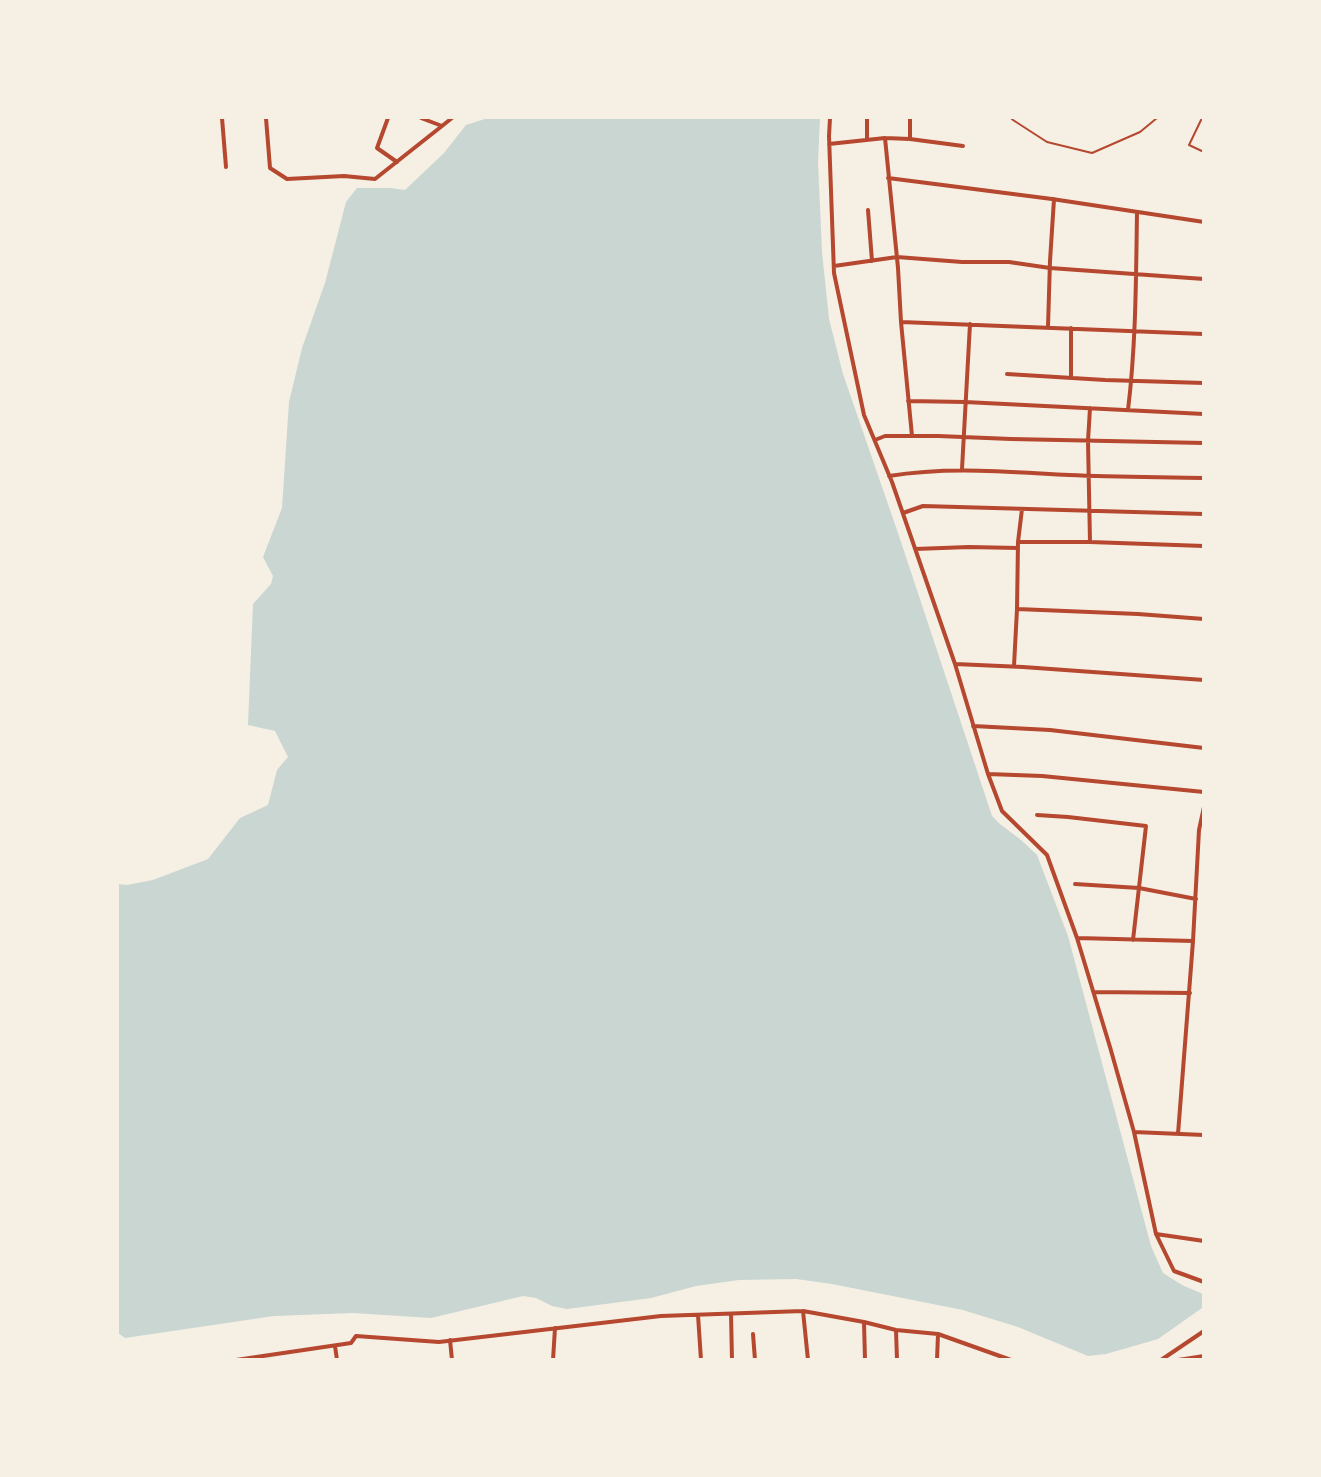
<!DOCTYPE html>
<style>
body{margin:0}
#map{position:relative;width:1321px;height:1477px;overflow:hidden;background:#f6efe4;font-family:"Fira Sans",sans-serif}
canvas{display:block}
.frame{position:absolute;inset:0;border:119px solid #f6efe4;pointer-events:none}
</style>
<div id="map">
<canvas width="1321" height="1477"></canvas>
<div class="frame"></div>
</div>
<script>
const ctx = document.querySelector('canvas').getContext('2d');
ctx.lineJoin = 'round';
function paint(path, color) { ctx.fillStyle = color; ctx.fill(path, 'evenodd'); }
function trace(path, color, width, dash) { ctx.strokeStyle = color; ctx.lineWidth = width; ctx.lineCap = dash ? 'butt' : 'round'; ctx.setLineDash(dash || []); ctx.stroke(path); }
paint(new Path2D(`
 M 488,118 L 820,118 L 818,162 L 822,252 L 829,319 L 843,374 L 899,536 L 992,816 L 1000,824 L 1021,840 L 1037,855 L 1068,936 L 1151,1246 L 1163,1273 L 1182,1285 L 1203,1294 L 1202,1308 L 1158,1339 L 1106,1354 L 1088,1356 L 1018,1327 L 963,1310 L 832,1284 L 796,1279 L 739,1280 L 696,1286 L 651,1298 L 567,1309 L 552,1306 L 536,1298 L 523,1296 L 431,1318 L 353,1313 L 274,1316 L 125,1338 L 118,1333 L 118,884 L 127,885 L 153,880 L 208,859 L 240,818 L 268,805 L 277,770 L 288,757 L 275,731 L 248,725 L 253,604 L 271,584 L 273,576 L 263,557 L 282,508 L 289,402 L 302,348 L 325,283 L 346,202 L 357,188 L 390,188 L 405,190 L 444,153 L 466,125 Z`), '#c9d6d2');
trace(new Path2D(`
 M 1011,118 L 1013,120 L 1047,142 L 1092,153 L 1140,132 L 1157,118
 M 1202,118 L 1189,145 L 1204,152`), '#b5482f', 2);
trace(new Path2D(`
 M 222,118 L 226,167
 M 266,118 L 270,168 L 287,179 L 344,176 L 375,179 L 442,126
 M 388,118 L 377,148 L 397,162
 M 421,118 L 442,126 L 452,118
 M 830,118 L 829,136 L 834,273 L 864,415 L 892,482 L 955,664
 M 867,118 L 867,140
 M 885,138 L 898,268 L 901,322 L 912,436
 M 910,139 L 910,118
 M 829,144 L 885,138 L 910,139 L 963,146
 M 888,178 L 1052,199 L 1204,222
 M 868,210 L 872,261
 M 834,266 L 897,257 L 962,262 L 1009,262 L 1050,268 L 1204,279
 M 901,322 L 1204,334
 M 1048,327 L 1050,261 L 1054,199
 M 1007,374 L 1105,380 L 1204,383
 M 1071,378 L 1071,328
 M 908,401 L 965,402 L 1204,414
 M 1128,410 C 1136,345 1136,278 1137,212
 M 875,440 L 885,436 L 938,436 L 1011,439 L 1204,443
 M 962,469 L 970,324
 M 889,476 C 949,466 1009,472 1069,475 C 1114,477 1159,477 1204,478
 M 903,513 L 923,506 L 1204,514
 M 1018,542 L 1090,542 L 1204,546
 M 1090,542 L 1088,441 L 1090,408
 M 915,549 L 969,547 L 1018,548
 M 1017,609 L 1018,542 L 1022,509
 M 1014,666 L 1017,609 L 1138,614 L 1204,619
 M 973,726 L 1050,730 L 1204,748
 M 988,774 L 1042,776 L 1204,792
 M 1037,815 L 1068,817 L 1146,826 L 1133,940
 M 1075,884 L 1139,888 L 1196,899
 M 1077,938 L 1047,855 L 1002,811 L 988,774 L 955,664 L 1023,667 L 1204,680
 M 1193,941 L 1199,830 L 1204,807
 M 1094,992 L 1190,993
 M 1134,1132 L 1110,1047 L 1077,938 L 1193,941 L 1178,1134
 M 1204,1135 L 1134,1132 L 1156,1234 L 1174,1271 L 1204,1282
 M 1156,1234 L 1204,1241
 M 803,1311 L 808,1360
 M 731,1314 L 732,1360
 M 698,1315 L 701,1360
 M 864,1322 L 865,1360
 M 896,1330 L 897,1360
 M 753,1334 L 755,1360
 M 450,1340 L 452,1360
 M 335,1346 L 337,1360
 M 236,1360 L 351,1343 L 356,1336 L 439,1342 L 661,1316 L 803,1311 L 864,1322 L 896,1330 L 938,1334 L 1011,1360
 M 553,1360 L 555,1328
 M 937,1360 L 938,1334
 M 1161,1360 L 1204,1331
 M 1178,1360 L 1204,1356`), '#b5482f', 4);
</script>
